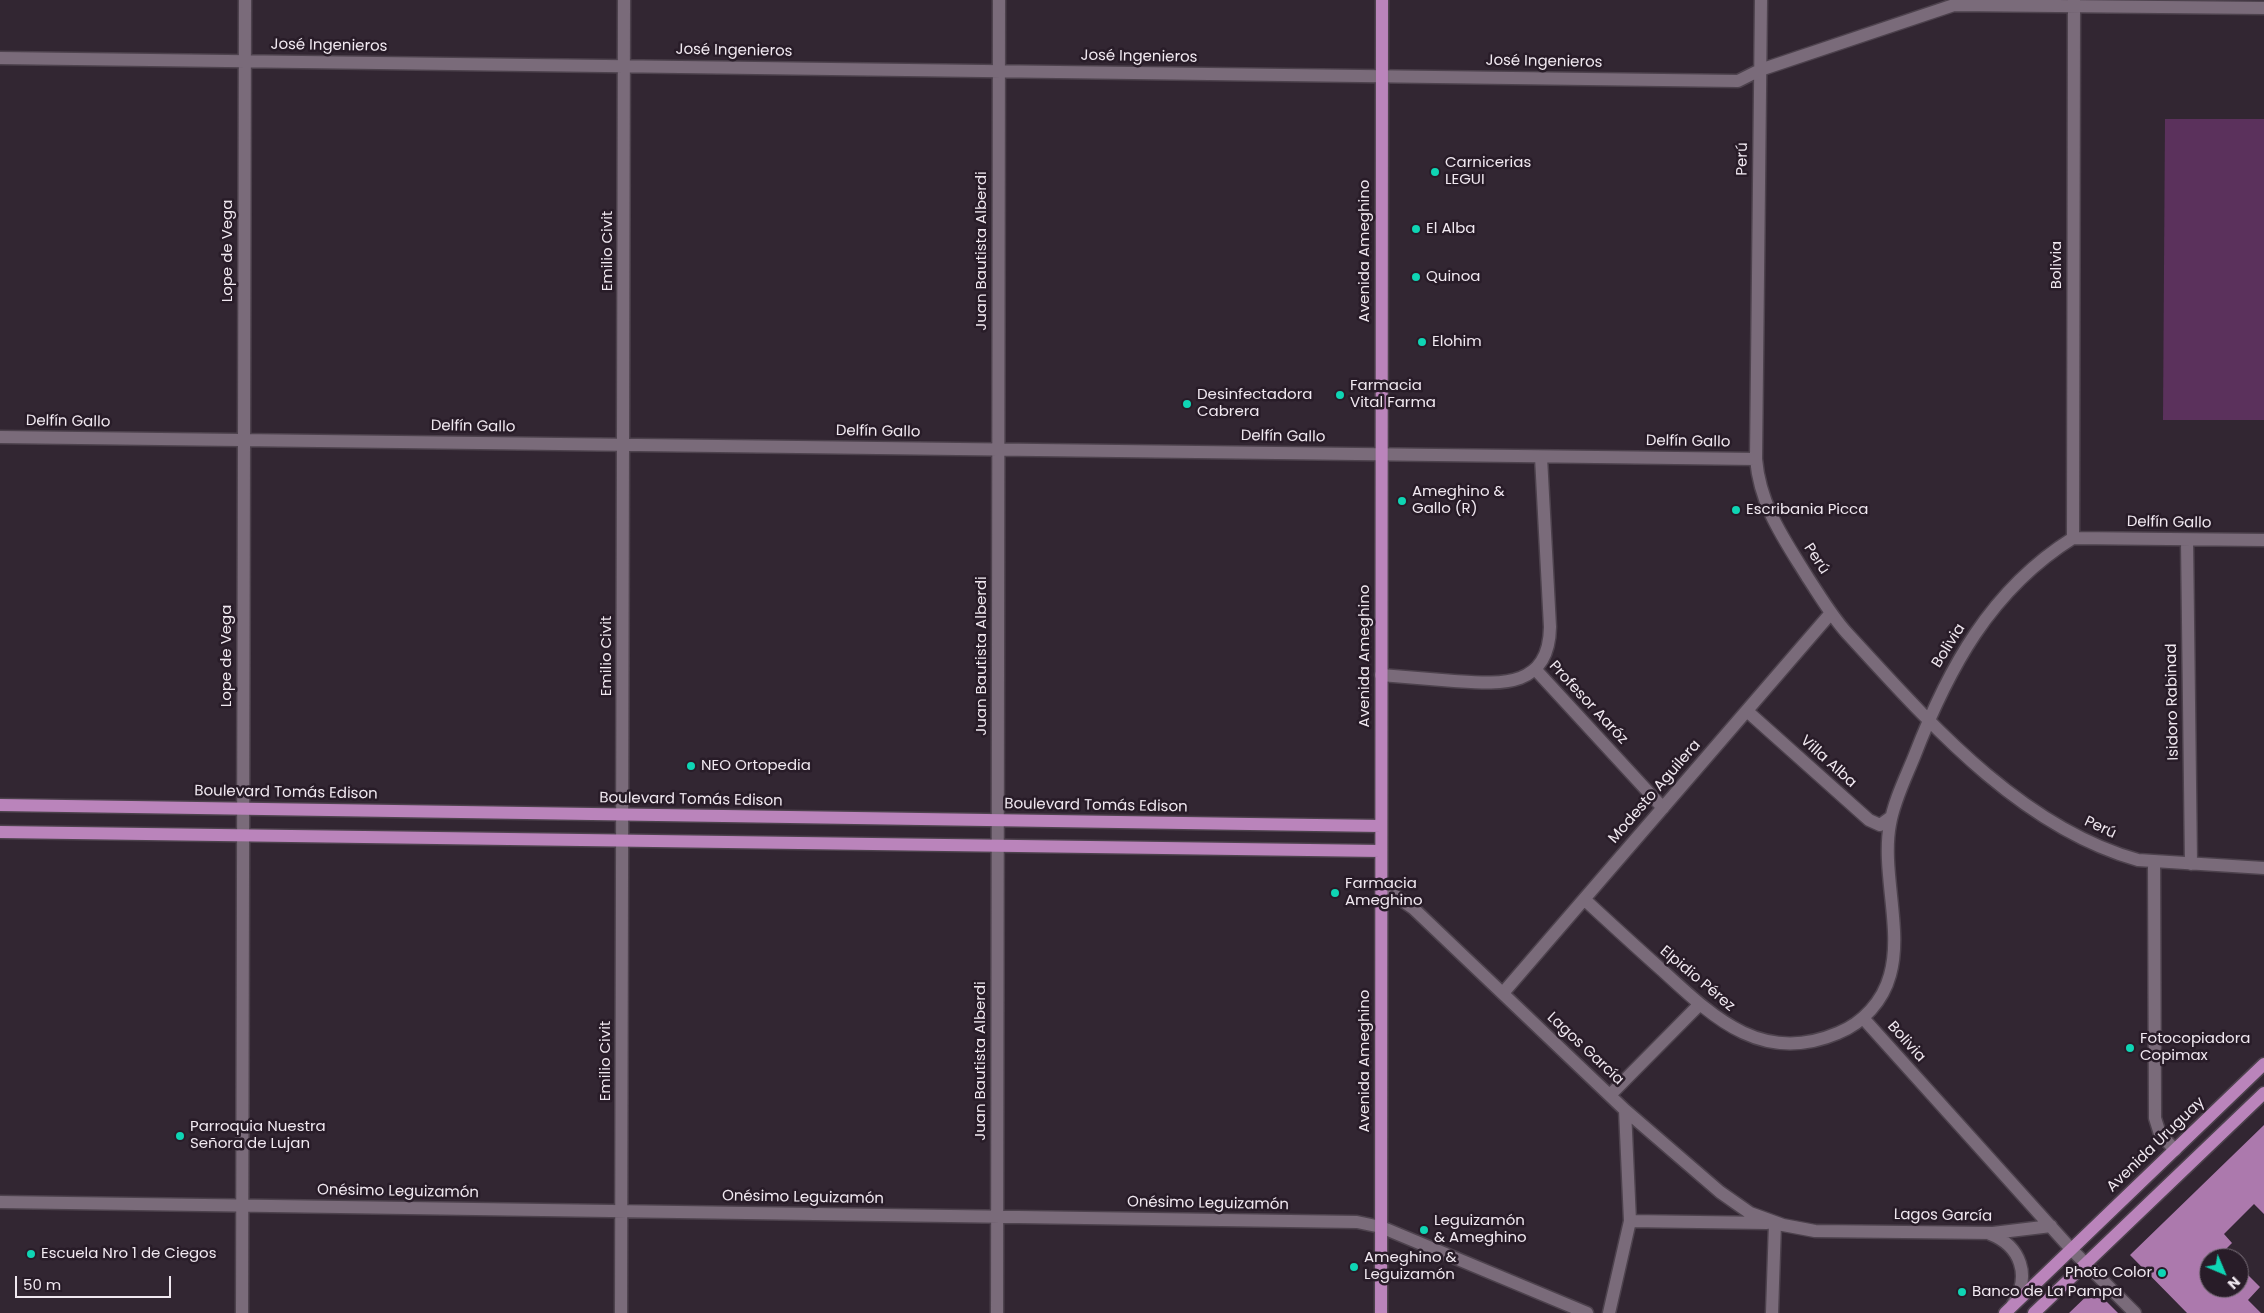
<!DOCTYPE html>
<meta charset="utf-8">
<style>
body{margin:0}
#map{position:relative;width:2264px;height:1313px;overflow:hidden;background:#322632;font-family:Poppins,sans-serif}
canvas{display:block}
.north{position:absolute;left:2199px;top:1248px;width:50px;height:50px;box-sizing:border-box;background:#281c28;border:1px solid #786e78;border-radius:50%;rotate:135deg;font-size:14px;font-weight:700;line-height:20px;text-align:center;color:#f0e8f0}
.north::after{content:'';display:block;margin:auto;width:18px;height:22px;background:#0fd5b4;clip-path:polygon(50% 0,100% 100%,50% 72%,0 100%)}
.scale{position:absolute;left:15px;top:1276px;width:156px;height:22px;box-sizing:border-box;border:2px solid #f0e8f0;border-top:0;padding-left:6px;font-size:15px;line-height:18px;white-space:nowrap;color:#f0e8f0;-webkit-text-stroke:4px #281c28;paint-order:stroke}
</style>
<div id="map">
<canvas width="2264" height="1313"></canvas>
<div class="north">N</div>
<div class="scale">50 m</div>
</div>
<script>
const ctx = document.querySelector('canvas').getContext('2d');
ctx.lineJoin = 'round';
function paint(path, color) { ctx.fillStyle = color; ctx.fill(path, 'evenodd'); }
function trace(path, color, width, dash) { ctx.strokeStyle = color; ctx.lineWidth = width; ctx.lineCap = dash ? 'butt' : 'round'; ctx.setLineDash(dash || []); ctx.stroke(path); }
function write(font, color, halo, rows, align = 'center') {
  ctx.font = font + ' Poppins,sans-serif'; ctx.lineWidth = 5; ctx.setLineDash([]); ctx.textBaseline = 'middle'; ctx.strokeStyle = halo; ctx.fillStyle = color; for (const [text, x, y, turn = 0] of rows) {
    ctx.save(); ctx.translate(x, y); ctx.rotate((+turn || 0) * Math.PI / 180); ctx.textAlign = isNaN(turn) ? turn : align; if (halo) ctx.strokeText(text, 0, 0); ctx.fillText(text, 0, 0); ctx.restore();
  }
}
paint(new Path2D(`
 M 2165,119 L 2264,119 L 2264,420 L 2163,420 Z`), '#5b315c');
paint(new Path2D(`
 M 2264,1125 L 2264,1214 L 2254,1204 L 2224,1234 L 2232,1243 L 2224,1251 L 2231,1258 L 2209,1258 L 2209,1288 L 2239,1288 L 2239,1266 L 2260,1287 L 2248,1300 L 2261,1313 L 2187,1313 L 2130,1255 Z
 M 2094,1289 L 2118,1313 L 2069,1313 Z`), '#ac79ad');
const minor = new Path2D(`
 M 1761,0 L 1756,459 C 1760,506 1784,539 1808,578 C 1820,596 1831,615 1846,632 C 1927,720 2019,827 2138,860 L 2264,868
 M 0,58 L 1738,81 L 1760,70 L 1954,5 L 2264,8
 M 0,437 L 1756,459
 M 2073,538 L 2074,0
 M 2073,538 L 2264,540
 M 2187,540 L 2191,864
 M 1535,669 L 1663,808
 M 1381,675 C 1405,677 1430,679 1454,681 C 1500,684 1549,689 1550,627 L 1541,457
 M 1747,711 L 1869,820 L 1880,825 L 1891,817
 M 2154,862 L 2155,1118 L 2160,1134 L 2175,1150
 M 1381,886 L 1413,908 L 1625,1110 L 1720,1192 L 1750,1213 L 1783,1225 L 1815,1231 L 1993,1233 L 2051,1226
 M 1584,899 C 1610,923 1636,947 1663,971 C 1715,1019 1763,1065 1838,1033 C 1863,1023 1883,1001 1890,975 C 1903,930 1881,871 1890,824 C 1894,801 1905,779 1914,757 C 1948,669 1990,590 2073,538
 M 1503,993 L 1831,613
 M 1863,1018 L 2071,1249 L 2135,1313
 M 1610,1095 L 1699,1005
 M 0,1202 L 1357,1222 L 1381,1227 L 1587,1313
 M 1630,1221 L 1767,1223
 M 1990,1234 C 2021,1246 2031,1276 2013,1304
 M 242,1313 L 245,0
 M 621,1313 L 624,0
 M 997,1313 L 999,0
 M 1609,1313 L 1630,1221 L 1625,1110
 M 1772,1313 L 1775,1223`);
const major = new Path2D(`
 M 0,805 L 1381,826
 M 0,832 L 1381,851
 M 1381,1313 L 1382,0
 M 2005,1313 L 2264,1064
 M 2034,1313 L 2264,1093`);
trace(minor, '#4d424d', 15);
trace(major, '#4d424d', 15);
trace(minor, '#7a6b7a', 12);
trace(major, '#ba84bb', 12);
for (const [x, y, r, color] of [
 [1435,172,5,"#0fd5b4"],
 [1416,229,5,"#0fd5b4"],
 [1416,277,5,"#0fd5b4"],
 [1422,342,5,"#0fd5b4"],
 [1340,395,5,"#0fd5b4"],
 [1187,404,5,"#0fd5b4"],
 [1402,501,5,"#0fd5b4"],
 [1736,510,5,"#0fd5b4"],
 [691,766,5,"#0fd5b4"],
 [1335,893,5,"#0fd5b4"],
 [2130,1048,5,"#0fd5b4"],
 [180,1136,5,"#0fd5b4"],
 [1424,1230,5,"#0fd5b4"],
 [31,1254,5,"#0fd5b4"],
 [1354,1267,5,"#0fd5b4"],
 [2162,1273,5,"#0fd5b4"],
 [1962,1292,5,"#0fd5b4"]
]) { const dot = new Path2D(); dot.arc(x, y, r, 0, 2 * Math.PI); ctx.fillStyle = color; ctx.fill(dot); trace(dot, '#281c28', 2); }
write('15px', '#f0e8f0', '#281c28', [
 ["José Ingenieros",329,46,1],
 ["José Ingenieros",734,51,1],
 ["José Ingenieros",1139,57,1],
 ["José Ingenieros",1544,62,1],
 ["Perú",1743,159,-89],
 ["Lope de Vega",228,251,-90],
 ["Emilio Civit",608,251,-90],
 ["Juan Bautista Alberdi",982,251,-90],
 ["Avenida Ameghino",1365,251,-90],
 ["Bolivia",2057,265,-90],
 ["Delfín Gallo",68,422,1],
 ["Delfín Gallo",473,427,1],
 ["Delfín Gallo",878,432,1],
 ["Delfín Gallo",1283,437,1],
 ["Delfín Gallo",1688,442,1],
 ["Delfín Gallo",2169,523,1],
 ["Perú",1816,559,57],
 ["Bolivia",1949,646,-58],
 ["Lope de Vega",227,656,-90],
 ["Emilio Civit",607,656,-90],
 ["Juan Bautista Alberdi",982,656,-90],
 ["Avenida Ameghino",1365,656,-90],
 ["Isidoro Rabinad",2173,702,-91],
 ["Profesor Aaróz",1588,703,47],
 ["Villa Alba",1828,762,42],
 ["Modesto Aguilera",1655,792,-49],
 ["Boulevard Tomás Edison",286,793,1],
 ["Boulevard Tomás Edison",691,800,1],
 ["Boulevard Tomás Edison",1096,806,1],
 ["Perú",2100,828,25],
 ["Elpidio Pérez",1697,979,40],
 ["Bolivia",1906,1042,48],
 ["Lagos García",1585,1049,43],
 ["Emilio Civit",606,1061,-90],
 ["Juan Bautista Alberdi",981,1061,-90],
 ["Avenida Ameghino",1365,1061,-90],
 ["Avenida Uruguay",2156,1145,-44],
 ["Onésimo Leguizamón",398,1192,1],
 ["Onésimo Leguizamón",803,1198,1],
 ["Onésimo Leguizamón",1208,1204,1],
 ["Lagos García",1943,1216,1]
]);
write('15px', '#f0e8f0', '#281c28', [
 ["Carnicerias",1445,163],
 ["LEGUI",1445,180],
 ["El Alba",1426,229],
 ["Quinoa",1426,277],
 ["Elohim",1432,342],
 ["Farmacia",1350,386],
 ["Vital Farma",1350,403],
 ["Desinfectadora",1197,395],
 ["Cabrera",1197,412],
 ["Ameghino &",1412,492],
 ["Gallo (R)",1412,509],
 ["Escribania Picca",1746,510],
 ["NEO Ortopedia",701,766],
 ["Farmacia",1345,884],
 ["Ameghino",1345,901],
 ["Fotocopiadora",2140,1039],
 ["Copimax",2140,1056],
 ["Parroquia Nuestra",190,1127],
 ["Señora de Lujan",190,1144],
 ["Leguizamón",1434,1221],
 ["& Ameghino",1434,1238],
 ["Escuela Nro 1 de Ciegos",41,1254],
 ["Ameghino &",1364,1258],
 ["Leguizamón",1364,1275],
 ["Photo Color",2152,1273,"right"],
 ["Banco de La Pampa",1972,1292]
], 'left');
</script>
